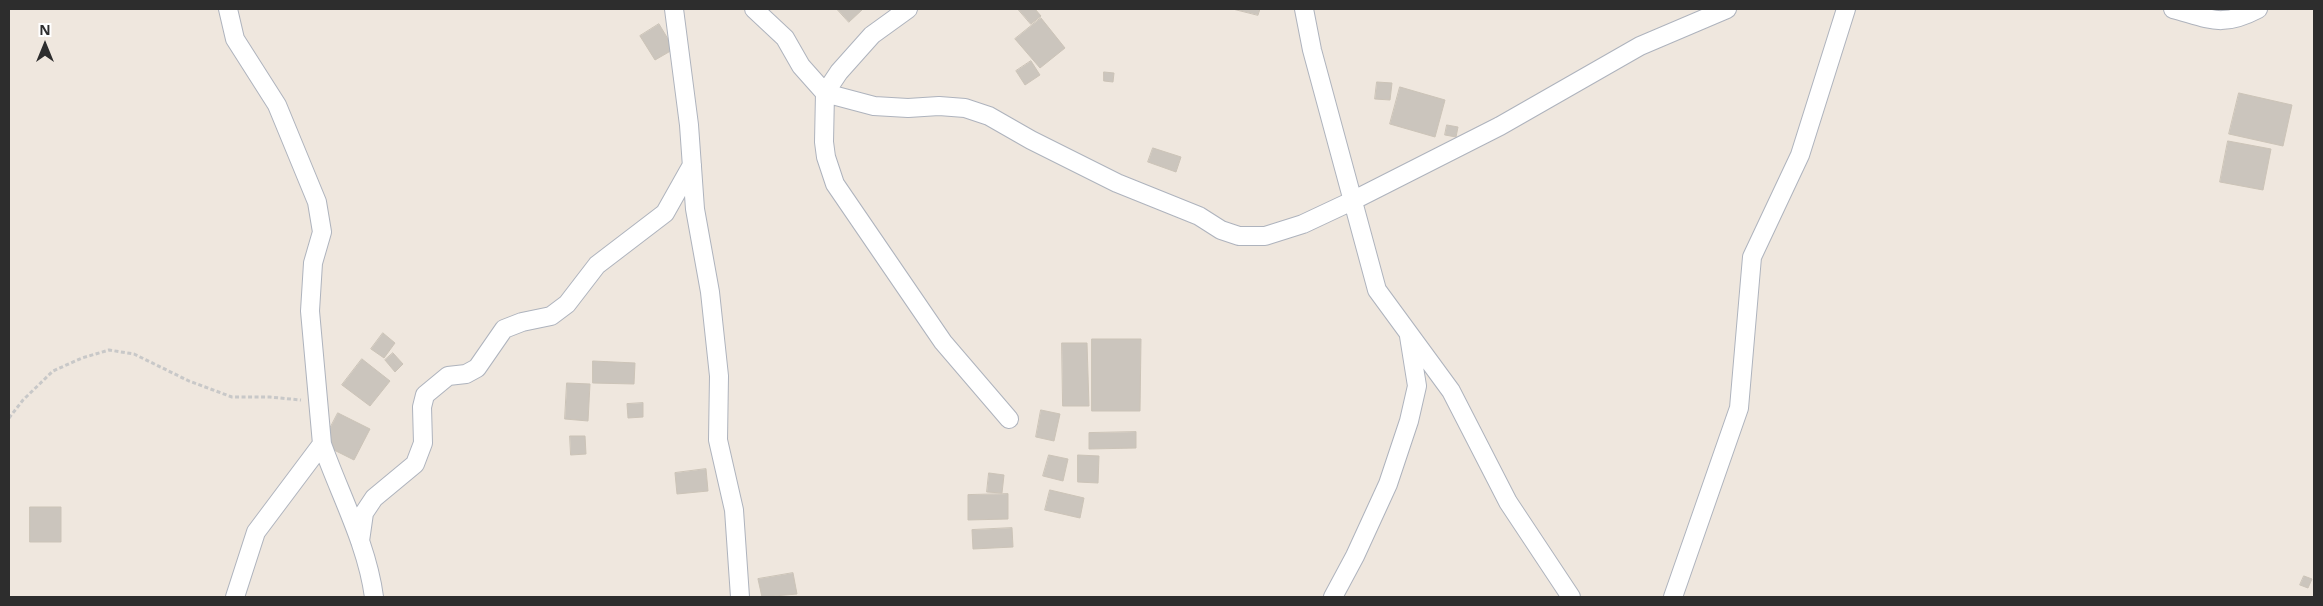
<!DOCTYPE html>
<style>
body{margin:0}
#map{position:relative;width:2323px;height:606px;overflow:hidden;background:#efe7de;font-family:"Noto Sans",sans-serif}
canvas{display:block}
.frame{position:absolute;inset:0;border:10px solid #2d2d2d;pointer-events:none}
.north{position:absolute;left:20px;top:20px;width:50px;height:50px;-webkit-text-stroke:4px #fff;paint-order:stroke;rotate:0deg;font-size:14px;font-weight:700;line-height:20px;text-align:center;color:#2d2d2d}
.north::after{content:'';display:block;margin:auto;width:18px;height:22px;background:#2d2d2d;clip-path:polygon(50% 0,100% 100%,50% 72%,0 100%)}
</style>
<div id="map">
<canvas width="2323" height="606"></canvas>
<div class="frame"></div>
<div class="north">N</div>
</div>
<script>
const ctx = document.querySelector('canvas').getContext('2d');
ctx.lineJoin = 'round';
function paint(path, color) { ctx.fillStyle = color; ctx.fill(path, 'evenodd'); }
function trace(path, color, width, dash) { ctx.strokeStyle = color; ctx.lineWidth = width; ctx.lineCap = dash ? 'butt' : 'round'; ctx.setLineDash(dash || []); ctx.stroke(path); }
const building = new Path2D(`
 M 837,9 L 863,9 L 849,22 Z
 M 1018,9 L 1035,9 L 1041,16 L 1031,24 Z
 M 1233,9 L 1260,9 L 1258,15 Z
 M 1041,18 L 1065,48 L 1040,68 L 1015,39 Z
 M 659,24 L 674,49 L 655,60 L 640,36 Z
 M 1031,61 L 1040,75 L 1025,85 L 1016,71 Z
 M 1104,72 L 1114,73 L 1113,82 L 1104,81 Z
 M 1377,82 L 1392,83 L 1390,100 L 1375,99 Z
 M 1400,87 L 1445,100 L 1435,137 L 1390,124 Z
 M 2239,93 L 2292,105 L 2283,146 L 2229,134 Z
 M 1447,125 L 1458,127 L 1456,137 L 1445,135 Z
 M 2228,141 L 2271,149 L 2263,190 L 2220,182 Z
 M 1153,148 L 1181,157 L 1176,172 L 1148,162 Z
 M 383,333 L 395,343 L 384,358 L 371,349 Z
 M 1092,339 L 1141,339 L 1140,411 L 1092,411 Z
 M 1062,343 L 1087,343 L 1089,406 L 1063,406 Z
 M 393,353 L 403,364 L 395,372 L 385,360 Z
 M 362,359 L 390,381 L 370,406 L 342,385 Z
 M 593,361 L 635,363 L 634,384 L 593,383 Z
 M 567,383 L 590,384 L 588,421 L 565,419 Z
 M 643,403 L 643,417 L 628,418 L 627,404 Z
 M 1041,410 L 1060,414 L 1054,441 L 1036,437 Z
 M 338,413 L 370,429 L 354,460 L 322,444 Z
 M 1136,432 L 1136,448 L 1089,449 L 1089,433 Z
 M 570,436 L 585,436 L 586,454 L 571,455 Z
 M 1049,455 L 1068,459 L 1063,481 L 1043,476 Z
 M 1078,455 L 1099,456 L 1098,483 L 1078,482 Z
 M 706,469 L 708,491 L 677,494 L 675,473 Z
 M 989,473 L 1004,475 L 1002,493 L 987,492 Z
 M 1050,490 L 1084,498 L 1080,518 L 1045,510 Z
 M 1008,494 L 1008,519 L 968,520 L 968,495 Z
 M 30,507 L 61,507 L 61,542 L 30,542 Z
 M 1012,528 L 1013,547 L 973,549 L 972,530 Z
 M 793,573 L 797,594 L 762,597 L 758,579 Z
 M 2304,576 L 2312,579 L 2308,588 L 2300,585 Z`);
paint(building, '#cbc5bd');
trace(building, '#cbc3b7', 1);
const minor = new Path2D(`
 M 228,9 L 235,39 L 277,105 L 317,202 L 322,232 L 313,263 L 310,311 L 322,444 L 256,532 L 235,597
 M 674,9 L 689,125 L 695,209 L 710,292 L 719,376 L 718,440 L 734,510 L 740,597
 M 754,9 L 785,38 L 801,66 L 825,93 L 874,106 L 908,108 L 939,106 L 965,108 L 989,116 L 1031,140 L 1117,183 L 1199,216 L 1221,230 L 1239,236 L 1265,236 L 1303,224 L 1352,201 L 1500,126 L 1640,46 L 1727,9
 M 908,9 L 872,35 L 839,72 L 825,93 L 824,142 L 826,157 L 835,184 L 943,342 L 1009,419
 M 1304,9 L 1312,50 L 1377,290 L 1451,391 L 1508,502 L 1571,597
 M 2173,9 C 2210,19 2222,28 2258,9
 M 322,444 C 340,495 367,544 374,597
 M 360,541 L 364,513 L 374,498 L 415,464 L 423,443 L 422,407 L 425,395 L 448,376 L 466,374 L 477,368 L 504,329 L 522,322 L 551,316 L 567,304 L 597,265 L 665,213 L 692,165
 M 1333,597 L 1355,556 L 1388,484 L 1409,421 L 1417,386 L 1409,336
 M 1673,597 L 1739,408 L 1752,257 L 1800,155 L 1846,9`);
trace(minor, '#aeb3bd', 20);
trace(new Path2D(`
 M 9,418 L 23,400 L 53,371 L 82,358 L 109,350 L 134,354 L 189,381 L 232,397 L 270,397 L 301,400`), '#c8c8c8', 3, [4, 2.5]);
trace(minor, '#fff', 18);
</script>
